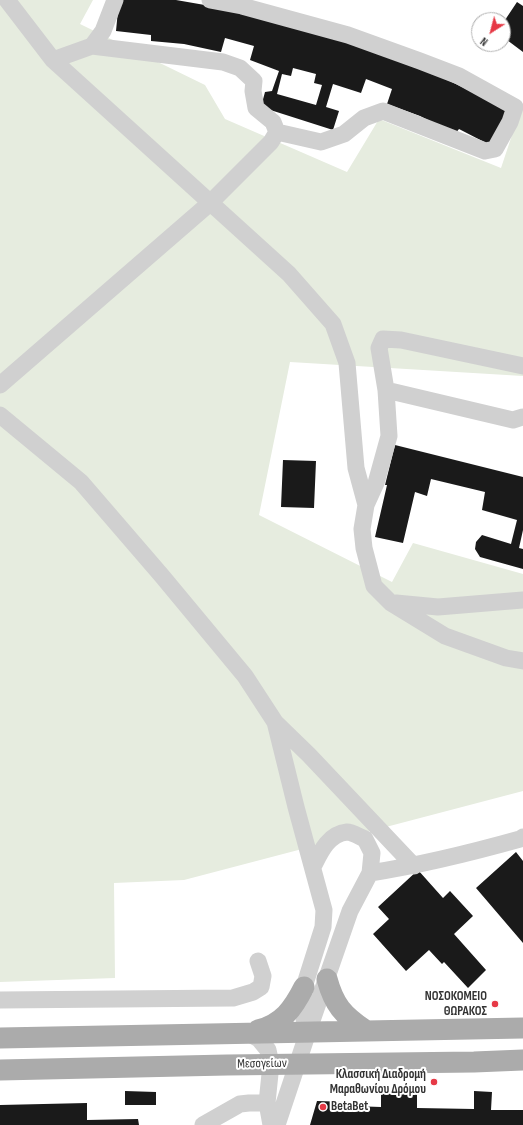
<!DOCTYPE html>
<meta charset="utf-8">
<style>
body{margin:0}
#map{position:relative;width:523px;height:1125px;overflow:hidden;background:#fff;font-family:"Sofia Sans Condensed",sans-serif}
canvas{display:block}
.north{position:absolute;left:471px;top:12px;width:40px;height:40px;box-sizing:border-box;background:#fff;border:1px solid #adadad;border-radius:50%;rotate:216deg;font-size:11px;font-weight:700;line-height:16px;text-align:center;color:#333}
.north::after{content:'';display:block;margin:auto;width:14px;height:18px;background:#e63946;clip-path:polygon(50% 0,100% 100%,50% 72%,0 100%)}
</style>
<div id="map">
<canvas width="523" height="1125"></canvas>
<div class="north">N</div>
</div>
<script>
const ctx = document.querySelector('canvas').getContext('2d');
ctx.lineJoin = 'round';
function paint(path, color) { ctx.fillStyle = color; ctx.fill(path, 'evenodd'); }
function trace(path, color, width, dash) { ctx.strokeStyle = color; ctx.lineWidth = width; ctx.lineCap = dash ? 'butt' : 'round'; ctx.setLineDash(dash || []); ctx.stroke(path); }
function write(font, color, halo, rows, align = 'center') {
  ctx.font = font + ' "Sofia Sans Condensed",sans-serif'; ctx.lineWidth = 4; ctx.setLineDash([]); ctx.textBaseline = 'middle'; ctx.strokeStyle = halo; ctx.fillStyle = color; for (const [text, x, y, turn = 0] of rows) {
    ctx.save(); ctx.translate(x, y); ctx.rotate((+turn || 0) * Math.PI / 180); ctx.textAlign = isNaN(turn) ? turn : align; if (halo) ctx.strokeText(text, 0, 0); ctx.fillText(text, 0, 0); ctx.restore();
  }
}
paint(new Path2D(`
 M 0,0 L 93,0 L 80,24 L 205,85 L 225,119 L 347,172 L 379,119 L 501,168 L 523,102 L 523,376 L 290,362 L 259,515 L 392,582 L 413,543 L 523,574 L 523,791 L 184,880 L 114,883 L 115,978 L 0,982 Z`), '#e6ecdf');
paint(new Path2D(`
 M 119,0 L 176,0 L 245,12 L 329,35 L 435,74 L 508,109 L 490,145 L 459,129 L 455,134 L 420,116 L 387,104 L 392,89 L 366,79 L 361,93 L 333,84 L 326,107 L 339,111 L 333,130 L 261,107 L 265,92 L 272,91 L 279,71 L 250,60 L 254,46 L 225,38 L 221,52 L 184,44 L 151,41 L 151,35 L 116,31 ZM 293,68 L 316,74 L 314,83 L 322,85 L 316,105 L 277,94 L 282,74 L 291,76 Z
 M 517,2 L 523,6 L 523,52 L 503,37 L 503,23 Z
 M 395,445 L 523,477 L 523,530 L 519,548 L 523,549 L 523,569 L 480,557 L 475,549 L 476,542 L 482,535 L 511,544 L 517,520 L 482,510 L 485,492 L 431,479 L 427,496 L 415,492 L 403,543 L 375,537 L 387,485 L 385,485 Z
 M 283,460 L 316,461 L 314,508 L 281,507 Z
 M 516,852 L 523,861 L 523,943 L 476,888 Z
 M 418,870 L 443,898 L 450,891 L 473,916 L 454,934 L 486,970 L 468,988 L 444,962 L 442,964 L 429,950 L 406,971 L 373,934 L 389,919 L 378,907 Z
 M 125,1091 L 156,1092 L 156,1105 L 125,1105 Z
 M 474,1091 L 492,1092 L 491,1110 L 523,1110 L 523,1125 L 310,1125 L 317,1101 L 352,1102 L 352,1106 L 381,1107 L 381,1093 L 417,1094 L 417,1108 L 474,1109 Z
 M 87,1103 L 87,1120 L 138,1119 L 139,1125 L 0,1125 L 0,1105 Z`), '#1a1a1a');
trace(new Path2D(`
 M 7,0 L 53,60 L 289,274 L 333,324 L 347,363 L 356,468 L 366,505
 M 115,0 L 103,31 L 92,46 L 223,62 L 240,68 L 254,81 L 253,91 L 256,108 L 273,122 L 277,132
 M 210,0 L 242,6 L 348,35 L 420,61 L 459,76 L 515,107 L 510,122 L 495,149 L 485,151 L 383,111 L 364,118 L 344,134 L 321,142 L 277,132
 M 53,60 L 92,46
 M 523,366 L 401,340 L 383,339 L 379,348 L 386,390 L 389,436 L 376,483 L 366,505 L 362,529 L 364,548 L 374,586 L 391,603 L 445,636 L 506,658 L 523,661
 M 0,385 L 210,203 L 271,142 L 277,132
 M 386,390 L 513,420 L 523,417
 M 0,415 L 81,482 L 162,576 L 245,676 L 275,722 L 296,807 L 324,910 L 323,927 L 304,987 L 302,1006 L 304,1019 L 308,1032
 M 396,603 L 438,607 L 523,600
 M 275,722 L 309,755 L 414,866
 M 370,873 C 421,865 470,853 520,839 L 523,837
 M 0,1000 L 233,998 L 253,992 L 261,987 L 263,976 L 258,961
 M 248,1033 L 259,1039 L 268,1050 L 271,1064 L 267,1103 L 271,1125
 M 203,1125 L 240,1104 L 249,1103 L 267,1103
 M 277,1125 L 308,1032 L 350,911 L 370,873 L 372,853 L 365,839 C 360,837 352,832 347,832 C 328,834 320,853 313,867`), '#d0d0d0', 17);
trace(new Path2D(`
 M 327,979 C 334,1005 343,1015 365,1030
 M 258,1030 C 282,1024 293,1009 304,987
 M 0,1038 L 523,1028
 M 0,1070 L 227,1065 L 474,1062 L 523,1060`), '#ababab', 21);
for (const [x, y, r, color] of [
 [495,1004,4,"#e63946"],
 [434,1082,4,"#e63946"],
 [323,1107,4,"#e63946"]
]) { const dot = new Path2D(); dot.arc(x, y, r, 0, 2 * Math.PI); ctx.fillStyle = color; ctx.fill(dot); trace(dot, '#fff', 1.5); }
write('bold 13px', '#333', '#fff', [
 ["ΝΟΣΟΚΟΜΕΙΟ",487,997],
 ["ΘΩΡΑΚΟΣ",487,1012],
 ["Κλασσική Διαδρομή",426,1075],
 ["Μαραθωνίου Δρόμου",426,1090],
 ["BetaBet",331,1107,"left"]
], 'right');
write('13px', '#333', '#fff', [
 ["Μεσογείων",262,1064,-1]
]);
</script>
